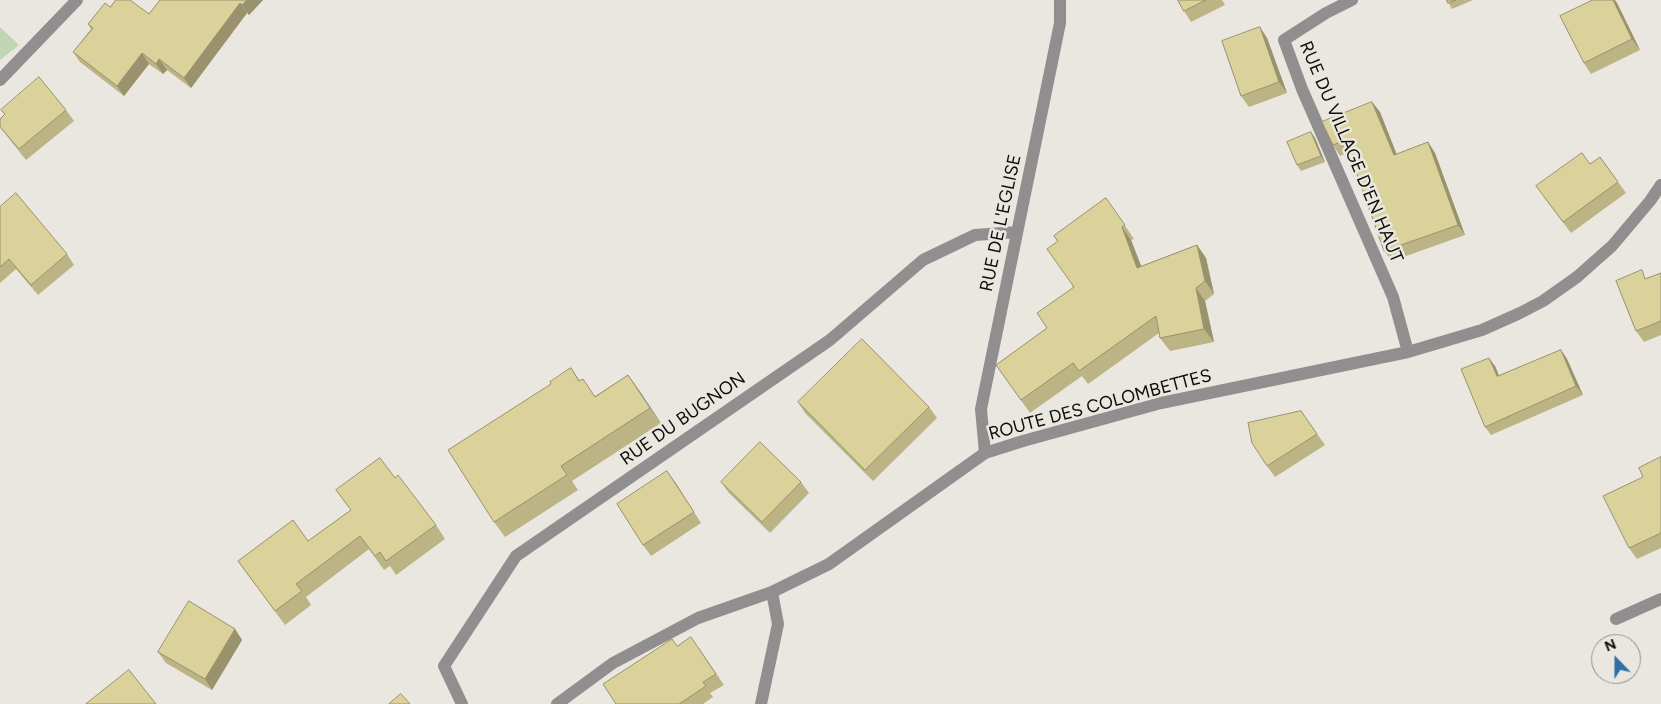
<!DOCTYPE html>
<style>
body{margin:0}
#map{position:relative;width:1661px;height:704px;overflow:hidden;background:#e9e7e0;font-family:Figtree,sans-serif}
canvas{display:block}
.north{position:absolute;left:1591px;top:634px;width:50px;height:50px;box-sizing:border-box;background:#e9e7e0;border:1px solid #918f8a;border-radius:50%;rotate:338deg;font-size:14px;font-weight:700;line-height:20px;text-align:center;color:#0c0c09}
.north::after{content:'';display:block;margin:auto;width:18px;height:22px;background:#316fa6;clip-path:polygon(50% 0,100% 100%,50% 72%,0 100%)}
</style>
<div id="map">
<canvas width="1661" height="704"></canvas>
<div class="north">N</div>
</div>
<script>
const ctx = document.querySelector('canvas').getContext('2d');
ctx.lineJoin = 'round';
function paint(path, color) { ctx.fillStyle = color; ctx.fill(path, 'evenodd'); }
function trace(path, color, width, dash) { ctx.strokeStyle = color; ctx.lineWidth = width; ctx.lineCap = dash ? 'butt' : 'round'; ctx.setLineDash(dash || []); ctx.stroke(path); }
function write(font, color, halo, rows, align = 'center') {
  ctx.font = font + ' Figtree,sans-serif'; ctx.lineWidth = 5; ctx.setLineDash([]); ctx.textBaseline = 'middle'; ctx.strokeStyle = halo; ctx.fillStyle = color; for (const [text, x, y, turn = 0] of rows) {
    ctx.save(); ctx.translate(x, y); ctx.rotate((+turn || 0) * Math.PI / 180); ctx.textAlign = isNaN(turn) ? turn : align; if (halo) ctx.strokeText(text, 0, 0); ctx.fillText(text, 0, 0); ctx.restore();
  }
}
paint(new Path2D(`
 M 0,27 L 19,45 L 0,60 Z`), '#c1d7b3');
trace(new Path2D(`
 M 1352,0 L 1326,13 L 1284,40 L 1302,89 L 1393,297 L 1408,352
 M 0,80 L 77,0
 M 985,453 L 981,409 L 1060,23 L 1060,0
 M 1616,619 L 1661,599
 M 462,704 L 444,666 L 516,556 L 830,340 L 923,260 L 975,235 L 1017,232
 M 557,704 L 613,663 L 698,618 L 772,592 L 829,564 L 985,453 L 1023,441 L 1161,403 L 1408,352 L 1482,330 L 1520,313 L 1543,301 L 1577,277 L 1612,246 L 1650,201 L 1661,185
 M 761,704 L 778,624 L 772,592`), '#918e90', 12);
paint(new Path2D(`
 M 160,0 L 263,0 L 249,15 L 247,13 L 191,88 L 167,70 L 163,74 L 149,64 L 124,96 L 80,62 L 73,52 L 91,29 L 88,24 L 110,7 L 149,14 Z
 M 1178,0 L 1222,0 L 1225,5 L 1191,22 L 1184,11 Z
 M 1447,0 L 1473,0 L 1452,9 Z
 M 1617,3 L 1640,50 L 1591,74 L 1584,63 Z
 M 1267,38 L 1287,93 L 1249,107 L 1241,96 Z
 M 1372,102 L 1380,112 L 1396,154 L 1428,142 L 1435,153 L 1465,235 L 1392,261 L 1384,251 L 1349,152 L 1340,156 L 1333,145 Z
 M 1,110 L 66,110 L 74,121 L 26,160 L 0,127 L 0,119 L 5,115 Z
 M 1311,132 L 1315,138 L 1325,162 L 1301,171 L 1297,165 Z
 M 1600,157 L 1626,193 L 1571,233 L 1544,197 Z
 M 1106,198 L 1134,239 L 1131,240 L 1141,266 L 1197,245 L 1206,258 L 1214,294 L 1205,301 L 1214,342 L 1170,351 L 1160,338 L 1159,333 L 1088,384 L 1082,376 L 1030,413 L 996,365 L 1047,328 L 1073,287 L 1057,241 L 1054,236 Z
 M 0,207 L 67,254 L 74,265 L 38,295 L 16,269 L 0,283 Z
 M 1661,273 L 1661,335 L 1644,342 L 1636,331 L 1647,278 Z
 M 1561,350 L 1567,359 L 1583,395 L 1491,435 L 1485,427 L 1495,366 L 1499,376 Z
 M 571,368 L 580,381 L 595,396 L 628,375 L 661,423 L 572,481 L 578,490 L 505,537 L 494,522 L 551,384 Z
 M 798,402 L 929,407 L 937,418 L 873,481 L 805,413 Z
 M 1301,411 L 1325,445 L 1275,477 L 1267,466 Z
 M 1661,457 L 1661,548 L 1637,559 L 1629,548 L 1643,477 Z
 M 395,478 L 436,525 L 445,539 L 396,575 L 390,566 L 384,570 L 369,549 L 306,597 L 311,605 L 285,625 L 238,561 L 308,541 L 351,510 L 336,490 Z
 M 675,482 L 701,523 L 651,556 L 643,545 Z
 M 721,482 L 801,482 L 809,493 L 770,533 L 729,493 Z
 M 235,629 L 242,640 L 212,690 L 166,663 L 158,652 Z
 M 677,646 L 699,648 L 724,685 L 710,693 L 713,697 L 703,704 L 616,704 Z`), '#bcb484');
paint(new Path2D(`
 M 247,0 L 263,0 L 249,15 L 242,5 Z
 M 1613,0 L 1615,0 L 1617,3 L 1640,50 L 1632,39 Z
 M 240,3 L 247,13 L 191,88 L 184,78 Z
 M 1260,27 L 1267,38 L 1287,93 L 1279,82 Z
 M 142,53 L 149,64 L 124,96 L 117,86 Z
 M 159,59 L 167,70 L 163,74 L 156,64 Z
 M 1372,102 L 1380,112 L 1401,165 L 1394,155 Z
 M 1311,132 L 1315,138 L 1325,162 L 1321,156 Z
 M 1428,142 L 1435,153 L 1465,235 L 1458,225 Z
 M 1122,227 L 1131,240 L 1147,281 L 1137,268 Z
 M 1197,245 L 1206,258 L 1214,294 L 1205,281 Z
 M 1196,288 L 1205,301 L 1214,342 L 1204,329 Z
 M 1561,350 L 1567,359 L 1583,395 L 1576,386 Z
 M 1489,358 L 1495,366 L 1503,385 L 1497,376 Z
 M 628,375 L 639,390 L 661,423 L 650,408 Z
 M 667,471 L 675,482 L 701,523 L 694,512 Z
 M 235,629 L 242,640 L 212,690 L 205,679 Z`), '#99926c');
const building = new Path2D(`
 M 116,0 L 130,0 L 149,14 L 160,0 L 247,0 L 242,5 L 240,3 L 184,78 L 159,59 L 156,64 L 142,53 L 117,86 L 73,52 L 93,28 L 88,24 L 105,3 L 110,7 Z
 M 1178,0 L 1206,0 L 1184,11 Z
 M 1447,0 L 1456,0 L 1448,3 Z
 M 1593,0 L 1613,0 L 1632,39 L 1584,63 L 1560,16 Z
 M 1260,27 L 1279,82 L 1241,96 L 1222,41 Z
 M 39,77 L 66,110 L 19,149 L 0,127 L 0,119 L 5,114 L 1,110 Z
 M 1372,102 L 1394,155 L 1428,142 L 1458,225 L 1384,251 L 1345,140 L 1333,145 L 1322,122 Z
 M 1311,132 L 1321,156 L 1297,165 L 1287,142 Z
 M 1582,153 L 1590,164 L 1600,157 L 1618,182 L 1563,222 L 1536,186 Z
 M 16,193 L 67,254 L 31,285 L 9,259 L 0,267 L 0,207 Z
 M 1106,198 L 1125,225 L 1122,227 L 1137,268 L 1197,245 L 1205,281 L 1196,288 L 1204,329 L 1160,338 L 1156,316 L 1079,371 L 1073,363 L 1021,400 L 996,365 L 1047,328 L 1037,313 L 1074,287 L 1047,249 L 1058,241 L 1054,236 Z
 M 1642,270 L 1645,279 L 1661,273 L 1661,321 L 1636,331 L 1616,281 Z
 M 862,339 L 929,407 L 865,470 L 798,402 Z
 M 1561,350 L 1576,386 L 1485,427 L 1461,369 L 1489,358 L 1497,376 Z
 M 571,368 L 579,381 L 583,379 L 595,397 L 628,375 L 650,408 L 561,466 L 567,475 L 494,522 L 448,450 L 551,384 L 550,382 Z
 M 1301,411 L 1317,434 L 1267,466 L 1252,443 L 1248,423 Z
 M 760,442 L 801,482 L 762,522 L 721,482 Z
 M 1661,457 L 1661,533 L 1629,548 L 1603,496 L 1643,477 L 1639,468 Z
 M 380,458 L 395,478 L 398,475 L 436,525 L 386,561 L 380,552 L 375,556 L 360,536 L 296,584 L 302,591 L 275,611 L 238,561 L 293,520 L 308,541 L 351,510 L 336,490 Z
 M 667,471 L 694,512 L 643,545 L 617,504 Z
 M 189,601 L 235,629 L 205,679 L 158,652 Z
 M 691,637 L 716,674 L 703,682 L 706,686 L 679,704 L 616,704 L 603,684 L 672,639 L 677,646 Z
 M 129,670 L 156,704 L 86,704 Z
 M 401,694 L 410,704 L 389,704 Z`);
paint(building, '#dbd19a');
trace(building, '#99926c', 1);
write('18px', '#0c0c09', '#e9e7e0', [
 ["RUE DU VILLAGE D'EN HAUT",1351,152,67],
 ["RUE DE L'EGLISE",1001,223,-78],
 ["ROUTE DES COLOMBETTES",1100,405,-15],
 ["RUE DU BUGNON",683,419,-35]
]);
</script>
